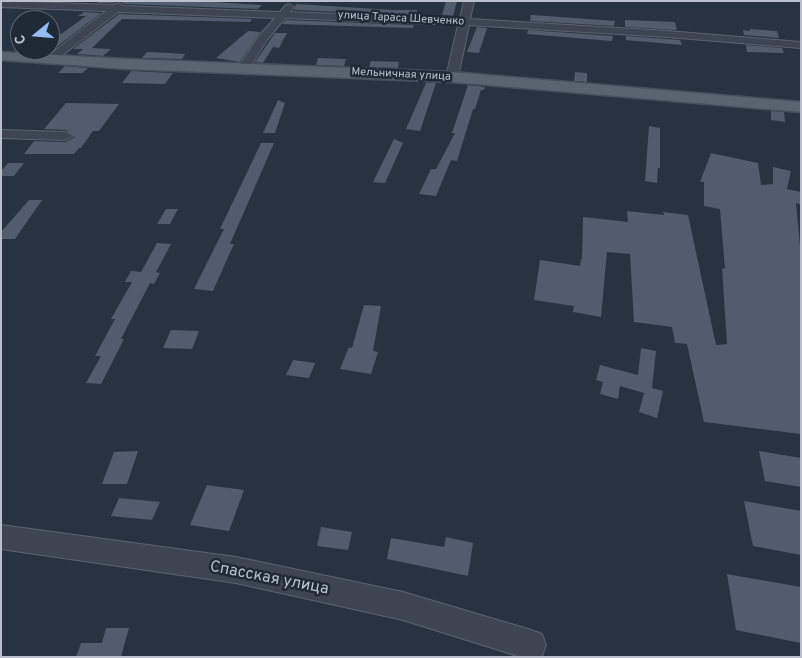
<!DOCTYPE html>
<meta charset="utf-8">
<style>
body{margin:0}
#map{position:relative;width:802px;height:658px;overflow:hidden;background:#283341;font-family:Overpass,sans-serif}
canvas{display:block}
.frame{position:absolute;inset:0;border:2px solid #b9c0cb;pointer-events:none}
.north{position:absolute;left:10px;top:10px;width:50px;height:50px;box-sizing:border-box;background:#202a36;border:1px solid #5d6672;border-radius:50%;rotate:253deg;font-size:14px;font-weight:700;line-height:20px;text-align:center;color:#b9c0cb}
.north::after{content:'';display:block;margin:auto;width:18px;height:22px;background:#95bbf4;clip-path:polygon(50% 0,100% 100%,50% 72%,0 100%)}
</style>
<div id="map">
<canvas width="802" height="658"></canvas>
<div class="frame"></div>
<div class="north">С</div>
</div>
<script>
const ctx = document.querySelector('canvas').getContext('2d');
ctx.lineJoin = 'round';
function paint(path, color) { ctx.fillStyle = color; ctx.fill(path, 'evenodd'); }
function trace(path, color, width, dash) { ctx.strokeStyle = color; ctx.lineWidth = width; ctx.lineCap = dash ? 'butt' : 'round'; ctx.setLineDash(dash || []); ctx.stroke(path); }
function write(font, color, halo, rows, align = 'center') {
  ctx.font = font + ' Overpass,sans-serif'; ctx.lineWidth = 5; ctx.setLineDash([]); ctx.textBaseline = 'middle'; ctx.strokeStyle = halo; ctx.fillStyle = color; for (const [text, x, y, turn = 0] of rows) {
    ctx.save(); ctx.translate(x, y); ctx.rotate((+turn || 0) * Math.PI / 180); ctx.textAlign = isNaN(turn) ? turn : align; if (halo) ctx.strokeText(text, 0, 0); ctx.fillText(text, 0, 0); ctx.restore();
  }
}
paint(new Path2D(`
 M 99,1 L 199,1 L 262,5 L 258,9 L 125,4 L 118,1 L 114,3 L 97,3 Z
 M 446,1 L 457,1 L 453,16 L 442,15 Z
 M 296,4 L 393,10 L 417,10 L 416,15 L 294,10 Z
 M 84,12 L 101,13 L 55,48 L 50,48 L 50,42 L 86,16 L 78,16 Z
 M 119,14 L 252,19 L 250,22 L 122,19 L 92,48 L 111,49 L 103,56 L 77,54 L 83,49 L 73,49 Z
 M 531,15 L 547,16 L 615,21 L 614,26 L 530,21 Z
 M 286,20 L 414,25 L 413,28 L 410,28 L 282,24 Z
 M 625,20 L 675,22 L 677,30 L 625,27 Z
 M 477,27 L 487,28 L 479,53 L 467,52 Z
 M 750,29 L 777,31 L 779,38 L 744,35 L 743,30 L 750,31 Z
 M 528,30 L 613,36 L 612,41 L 527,34 Z
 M 248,31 L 260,32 L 240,62 L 216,58 Z
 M 275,33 L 287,33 L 279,48 L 273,47 L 263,63 L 255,62 Z
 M 626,36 L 680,40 L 682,45 L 626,40 Z
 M 746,45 L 782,48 L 784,53 L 747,52 Z
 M 147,52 L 169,53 L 185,54 L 182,59 L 142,58 Z
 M 318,58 L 346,59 L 344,66 L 316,65 Z
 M 371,61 L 399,62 L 398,68 L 369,67 Z
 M 65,66 L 88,68 L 82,73 L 58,73 Z
 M 131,71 L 173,73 L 165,84 L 122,83 Z
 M 575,72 L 587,73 L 587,82 L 574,81 Z
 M 426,83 L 436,83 L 420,131 L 406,129 Z
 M 468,85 L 485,87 L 484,90 L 481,90 L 475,109 L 473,109 L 457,161 L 451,160 L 436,196 L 419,194 L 431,169 L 436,169 L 455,133 L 452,133 Z
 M 278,100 L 285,103 L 275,133 L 263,133 Z
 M 66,103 L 119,104 L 99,131 L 93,131 L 81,148 L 79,148 L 74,154 L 24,154 L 34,141 L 66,142 L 75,137 L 66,130 L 44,129 Z
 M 771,111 L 784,112 L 785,122 L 771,120 Z
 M 649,126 L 660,128 L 660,168 L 658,168 L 657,183 L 645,181 Z
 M 394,139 L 403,143 L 385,183 L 373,182 Z
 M 261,143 L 274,143 L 230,244 L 234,244 L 228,257 L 213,291 L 194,289 L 224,229 L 220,229 Z
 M 711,153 L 758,163 L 761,185 L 773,184 L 773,167 L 791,171 L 787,189 L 801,192 L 801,205 L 796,203 L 801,257 L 801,434 L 704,422 L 687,344 L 675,343 L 672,327 L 634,322 L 630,254 L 607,252 L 601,317 L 573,312 L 574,306 L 534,300 L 540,260 L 580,266 L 581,259 L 582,259 L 583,217 L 628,222 L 627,211 L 664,215 L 663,212 L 688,215 L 716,345 L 727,344 L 722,268 L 725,269 L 720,209 L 704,206 L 704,182 L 700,182 Z
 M 8,163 L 24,163 L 14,176 L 1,176 L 1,171 Z
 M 29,200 L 42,200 L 15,239 L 1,239 L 1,232 Z
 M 166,209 L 178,209 L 170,224 L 157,224 Z
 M 157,243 L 171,244 L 156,272 L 160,273 L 154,284 L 150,283 L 121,339 L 124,339 L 101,384 L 86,383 L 101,356 L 95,356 L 115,319 L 111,319 L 132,282 L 125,282 L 131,271 L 141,272 Z
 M 364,305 L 381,306 L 373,351 L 378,352 L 371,374 L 340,369 L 349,347 L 352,348 Z
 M 171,330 L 199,331 L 192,349 L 163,348 Z
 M 641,348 L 656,351 L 652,388 L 663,391 L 657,418 L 639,412 L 644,393 L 620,386 L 618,399 L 600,394 L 603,382 L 596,380 L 600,365 L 638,375 Z
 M 293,360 L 315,363 L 309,378 L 286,375 Z
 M 138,451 L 127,484 L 102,484 L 114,452 Z
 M 759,451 L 801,458 L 801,487 L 765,481 Z
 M 207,485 L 244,490 L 229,531 L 190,525 Z
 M 119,498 L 160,502 L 152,520 L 111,516 Z
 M 744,501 L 801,511 L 801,555 L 753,546 Z
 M 321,527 L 352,532 L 348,550 L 317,546 Z
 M 446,537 L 473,543 L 468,576 L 387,559 L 391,538 L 444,547 Z
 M 727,574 L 801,587 L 801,643 L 736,630 Z
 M 106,628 L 129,628 L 121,657 L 76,657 L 81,643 L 102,643 Z`), '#515c6c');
const minor = new Path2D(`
 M 1,1 L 114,5 L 119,3 L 124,6 L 280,12 L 286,5 L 289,4 L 294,7 L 290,12 L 460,19 L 464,1 L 474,1 L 470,19 L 667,31 L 801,42 L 801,48 L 667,37 L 469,25 L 458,77 L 452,81 L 446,77 L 458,25 L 285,18 L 267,40 L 248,70 L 244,72 L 238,68 L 258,37 L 275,18 L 118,12 L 56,60 L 48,60 L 46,58 L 48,56 L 106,11 L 1,7 Z
 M 1,130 L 66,132 L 73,136 L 66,140 L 1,138 Z
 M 1,525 L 236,557 L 403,592 L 531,630 L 542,634 L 546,645 L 542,656 L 521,657 L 403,620 L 236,583 L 1,549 Z`);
const major = new Path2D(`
 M 1,52 L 127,59 L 452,72 L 801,102 L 801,112 L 452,82 L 127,69 L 1,60 Z`);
trace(minor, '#5a636e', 2);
trace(major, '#454e5a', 3);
paint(minor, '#3c4551');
paint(major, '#5a6471');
write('11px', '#b9c0cb', '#202a36', [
 ["улица Тараса Шевченко",401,19,3],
 ["Мельничная улица",401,75,3]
]);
write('16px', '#b9c0cb', '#202a36', [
 ["Спасская улица",269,579,11]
]);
</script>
